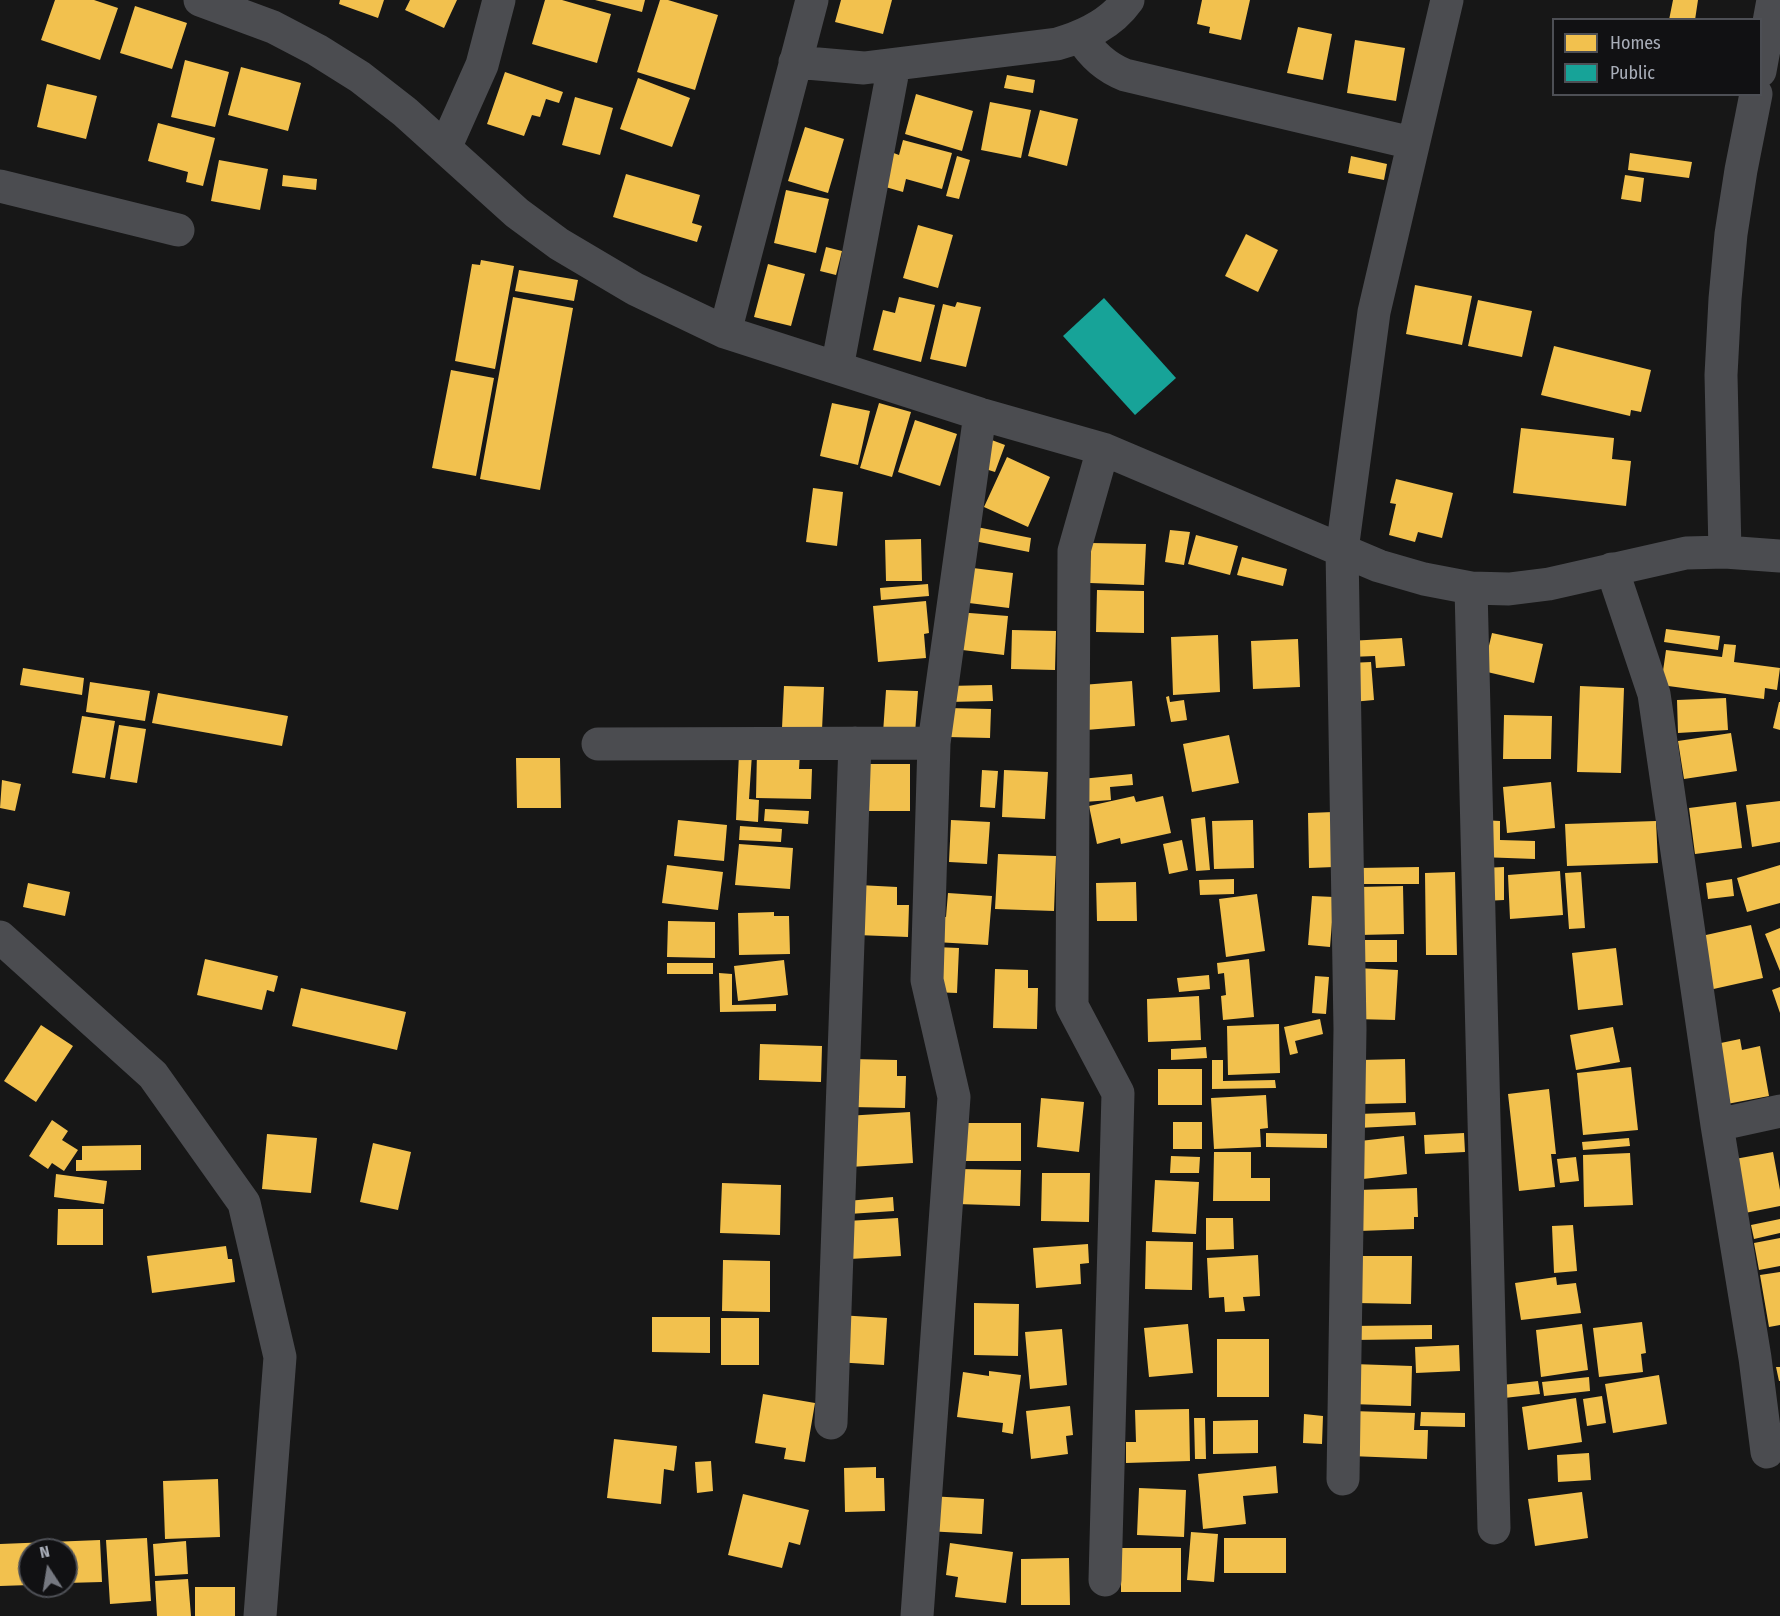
<!DOCTYPE html>
<style>
body{margin:0}
#map{position:relative;width:1780px;height:1616px;overflow:hidden;background:#171717;font-family:"Fira Sans Condensed",sans-serif}
canvas{display:block}
.legend{position:absolute;left:1552px;top:18px;width:210px;height:78px;box-sizing:border-box;background:#111113;border:2px solid #4d4f55;margin:0;padding:8px 10px;list-style:none;font-size:18px;color:#a8adb8}
.legend li{display:flex;align-items:center;gap:12px;height:30px}
.legend b{width:30px;border:2px solid #4d4f55}
.north{position:absolute;left:18px;top:1538px;width:60px;height:60px;box-sizing:border-box;background:#111113;border:2px solid #4d4f55;border-radius:50%;rotate:348deg;font-size:16px;font-weight:700;line-height:24px;text-align:center;color:#a8adb8}
.north::after{content:'';display:block;margin:auto;width:21px;height:27px;background:#757880;clip-path:polygon(50% 0,100% 100%,50% 72%,0 100%)}
</style>
<div id="map">
<canvas width="1780" height="1616"></canvas>
<ul class="legend">
<li><b style="height:16px;background:#f2c14e"></b>Homes</li>
<li><b style="height:16px;background:#17a398"></b>Public</li>
</ul>
<div class="north">N</div>
</div>
<script>
const ctx = document.querySelector('canvas').getContext('2d');
ctx.lineJoin = 'round';
function paint(path, color) { ctx.fillStyle = color; ctx.fill(path, 'evenodd'); }
function trace(path, color, width, dash) { ctx.strokeStyle = color; ctx.lineWidth = width; ctx.lineCap = dash ? 'butt' : 'round'; ctx.setLineDash(dash || []); ctx.stroke(path); }
paint(new Path2D(`
 M 55,0 L 94,0 L 118,8 L 100,60 L 41,40 Z
 M 340,0 L 384,0 L 378,18 L 339,4 Z
 M 410,0 L 457,0 L 444,28 L 405,10 Z
 M 545,0 L 562,0 L 611,14 L 597,63 L 532,44 Z
 M 595,0 L 645,0 L 642,12 Z
 M 660,0 L 668,0 L 718,15 L 695,90 L 637,72 Z
 M 841,0 L 892,0 L 883,34 L 835,22 Z
 M 1202,0 L 1250,0 L 1241,40 L 1209,33 L 1210,27 L 1197,24 Z
 M 1673,0 L 1698,0 L 1695,20 L 1669,20 Z
 M 135,6 L 187,23 L 172,69 L 120,53 Z
 M 1298,27 L 1332,34 L 1323,80 L 1287,73 Z
 M 1355,40 L 1405,48 L 1396,101 L 1347,93 Z
 M 185,60 L 229,72 L 215,127 L 171,117 Z
 M 241,67 L 301,83 L 288,131 L 228,115 Z
 M 505,72 L 563,92 L 559,103 L 546,99 L 540,117 L 532,115 L 524,136 L 487,124 Z
 M 1007,75 L 1035,80 L 1033,93 L 1004,88 Z
 M 638,78 L 690,98 L 672,147 L 620,129 Z
 M 47,84 L 97,96 L 86,139 L 37,127 Z
 M 916,94 L 973,111 L 962,151 L 905,134 Z
 M 575,97 L 613,108 L 600,155 L 562,145 Z
 M 990,102 L 1031,110 L 1021,158 L 981,150 Z
 M 1040,110 L 1078,119 L 1067,166 L 1028,156 Z
 M 158,123 L 215,138 L 203,186 L 186,182 L 188,172 L 148,161 Z
 M 805,127 L 844,139 L 828,193 L 788,181 Z
 M 903,140 L 952,153 L 942,189 L 906,179 L 903,192 L 882,186 L 891,152 L 899,155 Z
 M 1630,153 L 1692,162 L 1689,178 L 1628,170 Z
 M 957,156 L 970,160 L 959,199 L 946,196 Z
 M 1351,156 L 1387,164 L 1384,180 L 1348,173 Z
 M 219,160 L 268,169 L 260,210 L 211,201 Z
 M 626,174 L 700,195 L 692,223 L 702,226 L 697,242 L 613,217 Z
 M 283,175 L 317,179 L 316,190 L 282,186 Z
 M 1625,175 L 1644,178 L 1641,202 L 1621,199 Z
 M 786,190 L 829,199 L 816,253 L 774,243 Z
 M 918,225 L 953,235 L 938,288 L 903,278 Z
 M 1246,234 L 1278,250 L 1258,292 L 1225,276 Z
 M 826,247 L 842,251 L 836,275 L 820,271 Z
 M 481,260 L 514,266 L 495,369 L 455,361 L 472,264 L 480,265 Z
 M 768,264 L 805,274 L 791,326 L 754,317 Z
 M 519,270 L 578,280 L 574,301 L 515,291 Z
 M 1415,285 L 1472,296 L 1462,345 L 1406,334 Z
 M 513,297 L 573,308 L 540,490 L 480,479 Z
 M 899,297 L 935,305 L 921,362 L 873,350 L 883,310 L 895,313 Z
 M 1478,300 L 1532,311 L 1522,357 L 1468,346 Z
 M 957,302 L 981,307 L 966,367 L 930,359 L 943,304 L 955,307 Z
 M 1554,346 L 1651,370 L 1641,412 L 1631,410 L 1630,416 L 1541,395 Z
 M 451,370 L 494,378 L 476,476 L 432,468 Z
 M 832,403 L 870,411 L 858,465 L 820,456 Z
 M 879,403 L 911,412 L 892,477 L 860,468 Z
 M 915,420 L 957,434 L 940,486 L 898,472 Z
 M 1521,428 L 1614,438 L 1612,459 L 1631,461 L 1626,506 L 1513,493 Z
 M 989,439 L 1005,445 L 995,472 L 979,467 Z
 M 1007,457 L 1050,477 L 1028,527 L 984,507 Z
 M 1396,479 L 1453,493 L 1442,538 L 1418,532 L 1415,542 L 1389,535 L 1396,504 L 1390,503 Z
 M 813,488 L 843,492 L 837,546 L 806,542 Z
 M 972,526 L 1031,538 L 1029,552 L 969,540 Z
 M 1170,530 L 1190,532 L 1184,565 L 1165,562 Z
 M 1196,535 L 1238,546 L 1230,575 L 1188,564 Z
 M 921,539 L 922,581 L 886,581 L 885,540 Z
 M 1091,543 L 1146,544 L 1144,585 L 1090,583 Z
 M 1242,557 L 1287,569 L 1283,586 L 1237,575 Z
 M 965,567 L 1013,573 L 1009,608 L 961,602 Z
 M 928,584 L 929,596 L 881,600 L 880,588 Z
 M 1097,590 L 1144,591 L 1144,633 L 1096,632 Z
 M 926,601 L 929,633 L 924,634 L 926,658 L 878,662 L 873,606 Z
 M 957,612 L 1008,616 L 1004,655 L 954,649 Z
 M 1666,629 L 1720,636 L 1718,650 L 1664,642 Z
 M 1012,630 L 1056,631 L 1055,670 L 1011,669 Z
 M 1492,633 L 1543,644 L 1534,683 L 1483,671 Z
 M 1218,635 L 1220,692 L 1173,695 L 1171,637 Z
 M 1402,638 L 1405,666 L 1376,668 L 1375,656 L 1350,657 L 1349,641 Z
 M 1298,639 L 1300,687 L 1253,689 L 1251,641 Z
 M 1724,644 L 1736,645 L 1734,662 L 1780,668 L 1777,690 L 1765,688 L 1764,699 L 1661,685 L 1666,650 L 1722,657 Z
 M 1371,662 L 1374,700 L 1352,702 L 1349,663 Z
 M 23,668 L 84,678 L 82,695 L 20,685 Z
 M 1132,681 L 1135,726 L 1086,730 L 1082,685 Z
 M 90,682 L 150,691 L 145,721 L 86,712 Z
 M 992,685 L 993,701 L 948,702 L 948,686 Z
 M 784,686 L 824,687 L 822,730 L 782,728 Z
 M 1580,686 L 1624,688 L 1621,773 L 1577,772 Z
 M 886,690 L 918,691 L 915,734 L 883,733 Z
 M 158,693 L 288,716 L 282,746 L 152,723 Z
 M 1169,696 L 1170,702 L 1184,700 L 1187,720 L 1171,722 L 1166,697 Z
 M 1726,698 L 1728,730 L 1678,733 L 1677,700 Z
 M 1779,702 L 1780,702 L 1780,730 L 1773,728 Z
 M 948,708 L 991,709 L 990,738 L 947,737 Z
 M 1504,715 L 1552,716 L 1551,759 L 1503,759 Z
 M 82,716 L 115,721 L 105,778 L 72,773 Z
 M 119,725 L 146,729 L 137,783 L 110,779 Z
 M 1731,733 L 1737,771 L 1684,779 L 1678,741 Z
 M 1229,735 L 1239,783 L 1192,792 L 1183,744 Z
 M 757,751 L 800,752 L 799,769 L 812,769 L 811,799 L 756,798 Z
 M 739,753 L 752,754 L 749,799 L 759,800 L 758,822 L 736,820 Z
 M 516,758 L 560,758 L 561,808 L 517,808 Z
 M 864,764 L 910,764 L 910,811 L 864,811 Z
 M 982,770 L 998,771 L 995,808 L 980,807 Z
 M 1004,770 L 1048,772 L 1045,819 L 1002,817 Z
 M 1132,774 L 1133,785 L 1110,787 L 1111,800 L 1084,802 L 1081,779 Z
 M 2,780 L 21,784 L 15,811 L 0,808 Z
 M 1551,782 L 1555,828 L 1507,833 L 1503,787 Z
 M 1134,796 L 1136,802 L 1163,796 L 1171,833 L 1121,844 L 1120,838 L 1097,844 L 1089,806 Z
 M 1780,801 L 1780,842 L 1752,847 L 1746,805 Z
 M 1736,802 L 1742,848 L 1695,854 L 1689,808 Z
 M 765,809 L 809,811 L 808,824 L 764,821 Z
 M 1333,812 L 1334,867 L 1309,868 L 1308,813 Z
 M 1205,817 L 1210,870 L 1196,871 L 1191,819 Z
 M 678,820 L 727,825 L 724,861 L 674,856 Z
 M 951,820 L 990,822 L 987,864 L 949,862 Z
 M 1253,820 L 1254,868 L 1214,869 L 1212,821 Z
 M 1481,820 L 1500,821 L 1500,840 L 1535,841 L 1535,859 L 1480,857 Z
 M 1656,821 L 1658,863 L 1567,866 L 1565,824 Z
 M 740,826 L 782,829 L 781,842 L 739,840 Z
 M 1182,840 L 1188,870 L 1169,874 L 1163,844 Z
 M 739,844 L 793,848 L 790,889 L 735,885 Z
 M 998,854 L 1056,856 L 1054,911 L 995,909 Z
 M 667,865 L 723,872 L 718,910 L 662,903 Z
 M 1780,865 L 1780,903 L 1747,912 L 1737,878 Z
 M 1419,867 L 1419,884 L 1358,884 L 1359,868 Z
 M 1504,867 L 1504,900 L 1484,901 L 1483,868 Z
 M 1560,871 L 1563,915 L 1510,919 L 1508,875 Z
 M 1455,872 L 1457,955 L 1426,955 L 1425,873 Z
 M 1581,872 L 1585,928 L 1569,929 L 1565,873 Z
 M 1234,879 L 1234,894 L 1200,895 L 1199,880 Z
 M 1732,879 L 1734,896 L 1708,899 L 1706,883 Z
 M 1136,882 L 1137,921 L 1097,921 L 1096,883 Z
 M 28,883 L 70,892 L 65,916 L 23,907 Z
 M 859,885 L 897,887 L 897,905 L 909,905 L 908,937 L 857,935 Z
 M 1403,886 L 1404,934 L 1359,935 L 1359,887 Z
 M 948,893 L 992,896 L 988,945 L 935,942 L 937,916 L 946,917 Z
 M 1257,894 L 1265,951 L 1226,957 L 1219,899 Z
 M 1312,896 L 1334,897 L 1330,947 L 1308,945 Z
 M 774,912 L 774,916 L 789,916 L 790,954 L 739,955 L 738,913 Z
 M 668,921 L 715,922 L 715,958 L 667,957 Z
 M 1751,925 L 1763,978 L 1709,990 L 1697,937 Z
 M 1780,928 L 1780,971 L 1765,934 Z
 M 1360,940 L 1397,940 L 1397,962 L 1360,962 Z
 M 935,947 L 959,948 L 957,993 L 932,992 Z
 M 1616,948 L 1623,1005 L 1578,1010 L 1572,953 Z
 M 205,959 L 278,976 L 274,992 L 267,990 L 262,1010 L 197,995 Z
 M 1249,959 L 1254,1017 L 1223,1020 L 1221,996 L 1226,995 L 1224,973 L 1218,974 L 1217,963 Z
 M 784,960 L 788,995 L 738,1001 L 734,966 Z
 M 667,963 L 713,963 L 713,974 L 667,974 Z
 M 1356,968 L 1398,970 L 1395,1020 L 1354,1019 Z
 M 995,969 L 1028,970 L 1028,988 L 1038,988 L 1037,1029 L 993,1028 Z
 M 719,973 L 732,974 L 732,1005 L 776,1004 L 776,1011 L 720,1012 Z
 M 1209,975 L 1210,989 L 1179,992 L 1177,978 Z
 M 1315,976 L 1329,977 L 1326,1014 L 1312,1013 Z
 M 1780,987 L 1780,1013 L 1772,990 Z
 M 301,988 L 406,1012 L 397,1050 L 292,1026 Z
 M 1199,996 L 1201,1040 L 1148,1042 L 1147,999 Z
 M 1320,1019 L 1323,1034 L 1295,1041 L 1298,1053 L 1290,1055 L 1284,1027 Z
 M 1279,1024 L 1280,1073 L 1228,1075 L 1227,1026 Z
 M 41,1025 L 73,1046 L 36,1102 L 4,1081 Z
 M 1613,1027 L 1620,1062 L 1576,1070 L 1570,1035 Z
 M 1740,1039 L 1742,1050 L 1760,1046 L 1769,1096 L 1727,1104 L 1716,1044 Z
 M 760,1044 L 822,1046 L 821,1082 L 759,1080 Z
 M 1206,1047 L 1207,1058 L 1171,1060 L 1171,1049 Z
 M 851,1059 L 897,1060 L 897,1076 L 906,1076 L 905,1108 L 850,1107 Z
 M 1405,1059 L 1406,1103 L 1361,1104 L 1360,1060 Z
 M 1212,1060 L 1223,1060 L 1223,1081 L 1275,1080 L 1276,1088 L 1212,1089 Z
 M 1631,1067 L 1638,1130 L 1583,1135 L 1577,1073 Z
 M 1158,1069 L 1202,1069 L 1202,1105 L 1158,1105 Z
 M 1549,1089 L 1556,1154 L 1551,1154 L 1555,1187 L 1519,1191 L 1508,1094 Z
 M 1266,1095 L 1268,1128 L 1260,1129 L 1261,1147 L 1214,1149 L 1211,1098 Z
 M 1041,1098 L 1084,1102 L 1079,1152 L 1037,1147 Z
 M 910,1112 L 913,1163 L 850,1167 L 846,1116 Z
 M 1415,1112 L 1416,1125 L 1358,1128 L 1358,1114 Z
 M 52,1120 L 68,1131 L 62,1140 L 78,1150 L 64,1171 L 52,1163 L 48,1169 L 29,1156 Z
 M 1173,1122 L 1202,1122 L 1202,1149 L 1173,1149 Z
 M 959,1123 L 1021,1123 L 1021,1161 L 966,1161 L 966,1146 Z
 M 1266,1133 L 1327,1134 L 1327,1148 L 1266,1147 Z
 M 1464,1133 L 1465,1152 L 1425,1154 L 1424,1135 Z
 M 267,1134 L 317,1138 L 311,1193 L 262,1189 Z
 M 1404,1136 L 1407,1174 L 1363,1179 L 1360,1141 Z
 M 1629,1138 L 1630,1146 L 1583,1150 L 1582,1142 Z
 M 373,1143 L 411,1152 L 398,1210 L 360,1202 Z
 M 141,1145 L 141,1170 L 76,1171 L 76,1160 L 82,1160 L 82,1146 Z
 M 1214,1152 L 1251,1152 L 1251,1178 L 1270,1178 L 1270,1201 L 1213,1201 Z
 M 1773,1152 L 1780,1190 L 1780,1206 L 1745,1213 L 1735,1159 Z
 M 1630,1153 L 1633,1205 L 1584,1207 L 1583,1155 Z
 M 1171,1156 L 1200,1157 L 1199,1173 L 1170,1173 Z
 M 1576,1157 L 1579,1181 L 1560,1183 L 1557,1159 Z
 M 957,1169 L 1021,1170 L 1020,1206 L 957,1204 Z
 M 1042,1173 L 1090,1173 L 1089,1222 L 1041,1221 Z
 M 56,1174 L 107,1181 L 104,1204 L 54,1197 Z
 M 1155,1180 L 1199,1182 L 1196,1234 L 1152,1232 Z
 M 722,1183 L 781,1185 L 780,1235 L 720,1233 Z
 M 1417,1188 L 1418,1217 L 1414,1217 L 1414,1229 L 1359,1231 L 1358,1190 Z
 M 893,1197 L 894,1211 L 849,1214 L 847,1201 Z
 M 58,1209 L 103,1209 L 103,1245 L 57,1245 Z
 M 898,1218 L 901,1256 L 850,1259 L 847,1221 Z
 M 1206,1218 L 1233,1218 L 1234,1249 L 1206,1250 Z
 M 1780,1219 L 1780,1233 L 1754,1239 L 1751,1225 Z
 M 1573,1225 L 1577,1271 L 1554,1273 L 1552,1226 Z
 M 1780,1238 L 1780,1266 L 1759,1270 L 1754,1243 Z
 M 1146,1241 L 1193,1242 L 1192,1290 L 1145,1289 Z
 M 1088,1244 L 1089,1263 L 1080,1264 L 1081,1284 L 1036,1288 L 1033,1248 Z
 M 226,1246 L 228,1259 L 232,1259 L 235,1282 L 152,1293 L 147,1256 Z
 M 1258,1255 L 1260,1296 L 1243,1297 L 1245,1311 L 1225,1312 L 1224,1297 L 1209,1298 L 1207,1258 Z
 M 1356,1256 L 1412,1256 L 1411,1304 L 1356,1303 Z
 M 723,1260 L 770,1261 L 770,1312 L 722,1311 Z
 M 1780,1272 L 1780,1325 L 1769,1327 L 1760,1275 Z
 M 1556,1277 L 1557,1285 L 1576,1283 L 1581,1313 L 1521,1320 L 1515,1283 Z
 M 974,1303 L 1019,1304 L 1018,1356 L 974,1355 Z
 M 838,1315 L 887,1318 L 884,1365 L 835,1362 Z
 M 652,1317 L 710,1317 L 710,1353 L 652,1352 Z
 M 721,1318 L 759,1318 L 759,1365 L 721,1365 Z
 M 1642,1322 L 1646,1353 L 1641,1354 L 1643,1372 L 1599,1377 L 1593,1328 Z
 M 1188,1324 L 1193,1373 L 1149,1377 L 1144,1328 Z
 M 1582,1324 L 1588,1370 L 1541,1377 L 1536,1330 Z
 M 1432,1325 L 1432,1339 L 1352,1340 L 1352,1326 Z
 M 1062,1329 L 1067,1385 L 1030,1389 L 1025,1332 Z
 M 1217,1339 L 1269,1339 L 1269,1397 L 1217,1397 Z
 M 1459,1345 L 1460,1371 L 1416,1373 L 1415,1347 Z
 M 1353,1364 L 1412,1366 L 1411,1406 L 1351,1404 Z
 M 1776,1367 L 1780,1367 L 1780,1381 L 1779,1381 Z
 M 989,1371 L 1021,1375 L 1013,1434 L 1002,1432 L 1003,1423 L 957,1417 L 963,1372 L 989,1376 Z
 M 1659,1375 L 1667,1424 L 1613,1433 L 1605,1384 Z
 M 1589,1377 L 1590,1391 L 1544,1396 L 1542,1382 Z
 M 1538,1381 L 1540,1394 L 1495,1399 L 1493,1386 Z
 M 763,1394 L 815,1403 L 805,1462 L 784,1459 L 786,1448 L 755,1443 Z
 M 1602,1396 L 1606,1423 L 1587,1426 L 1583,1399 Z
 M 1576,1398 L 1582,1442 L 1528,1450 L 1522,1407 Z
 M 1070,1406 L 1073,1435 L 1066,1436 L 1068,1454 L 1031,1459 L 1026,1411 Z
 M 1189,1409 L 1190,1461 L 1126,1463 L 1126,1442 L 1136,1442 L 1135,1410 Z
 M 1352,1411 L 1415,1413 L 1414,1430 L 1428,1430 L 1427,1459 L 1350,1456 Z
 M 1421,1412 L 1465,1413 L 1465,1427 L 1420,1426 Z
 M 1304,1414 L 1323,1416 L 1322,1444 L 1303,1443 Z
 M 1194,1418 L 1205,1418 L 1206,1459 L 1195,1459 Z
 M 1258,1420 L 1258,1453 L 1213,1454 L 1213,1421 Z
 M 614,1439 L 677,1446 L 674,1471 L 664,1469 L 661,1504 L 607,1498 Z
 M 1589,1453 L 1591,1480 L 1558,1482 L 1557,1455 Z
 M 711,1461 L 713,1491 L 697,1493 L 695,1462 Z
 M 1276,1466 L 1278,1493 L 1243,1496 L 1246,1524 L 1203,1529 L 1198,1474 Z
 M 876,1467 L 876,1478 L 884,1478 L 885,1511 L 845,1512 L 844,1468 Z
 M 218,1479 L 220,1537 L 165,1539 L 163,1481 Z
 M 1139,1488 L 1186,1490 L 1184,1537 L 1137,1535 Z
 M 1582,1492 L 1588,1538 L 1535,1546 L 1528,1499 Z
 M 743,1494 L 809,1510 L 800,1545 L 789,1542 L 782,1568 L 728,1555 Z
 M 928,1496 L 984,1499 L 982,1534 L 926,1531 Z
 M 1191,1532 L 1218,1534 L 1214,1582 L 1187,1580 Z
 M 147,1538 L 151,1601 L 110,1604 L 106,1540 Z
 M 1224,1538 L 1286,1538 L 1286,1573 L 1224,1573 Z
 M 100,1540 L 102,1582 L 66,1583 L 66,1550 L 30,1550 L 30,1585 L 0,1586 L 0,1544 Z
 M 186,1541 L 188,1574 L 155,1576 L 153,1544 Z
 M 950,1543 L 1013,1552 L 1006,1603 L 955,1597 L 958,1577 L 946,1575 Z
 M 1121,1548 L 1181,1548 L 1181,1592 L 1121,1592 Z
 M 1069,1558 L 1070,1605 L 1021,1605 L 1021,1559 Z
 M 188,1579 L 191,1616 L 157,1616 L 155,1581 Z
 M 195,1587 L 235,1587 L 235,1616 L 195,1616 Z`), '#f2c14e');
paint(new Path2D(`
 M 1104,298 L 1176,378 L 1135,415 L 1063,336 Z`), '#17a398');
trace(new Path2D(`
 M 200,0 L 273,27 L 317,50 L 360,77 L 405,112 L 517,213 L 559,244 L 635,289 L 725,332 L 980,414 L 1103,449 L 1379,566 L 1424,579 L 1471,588 L 1509,589 L 1549,584 L 1686,553 L 1725,552 L 1780,556
 M 1081,37 C 1092,55 1105,67 1125,75 L 1412,143
 M 795,62 L 864,68 L 1057,44 C 1085,36 1111,24 1128,0
 M 1760,71 L 1773,0
 M 445,148 L 482,65 L 499,0
 M 0,186 L 178,230
 M 725,332 L 812,0
 M 837,368 L 894,65
 M 1103,449 L 1074,551 L 1072,1006 L 1118,1093 L 1105,1580
 M 1725,552 L 1721,375 L 1725,299 L 1731,234 L 1741,170 L 1756,94
 M 1612,569 L 1654,694 L 1717,1125 L 1755,1358 L 1767,1452
 M 1471,588 L 1494,1528
 M 598,744 L 934,743
 M 0,937 L 153,1075 L 244,1203 L 280,1357 L 260,1616
 M 1717,1125 L 1780,1111
 M 831,1423 L 855,743
 M 1343,1479 L 1350,1029 L 1342,550 L 1374,312 L 1447,0
 M 917,1616 L 954,1097 L 927,980 L 934,743 L 980,414`), '#4b4c50', 33);
</script>
